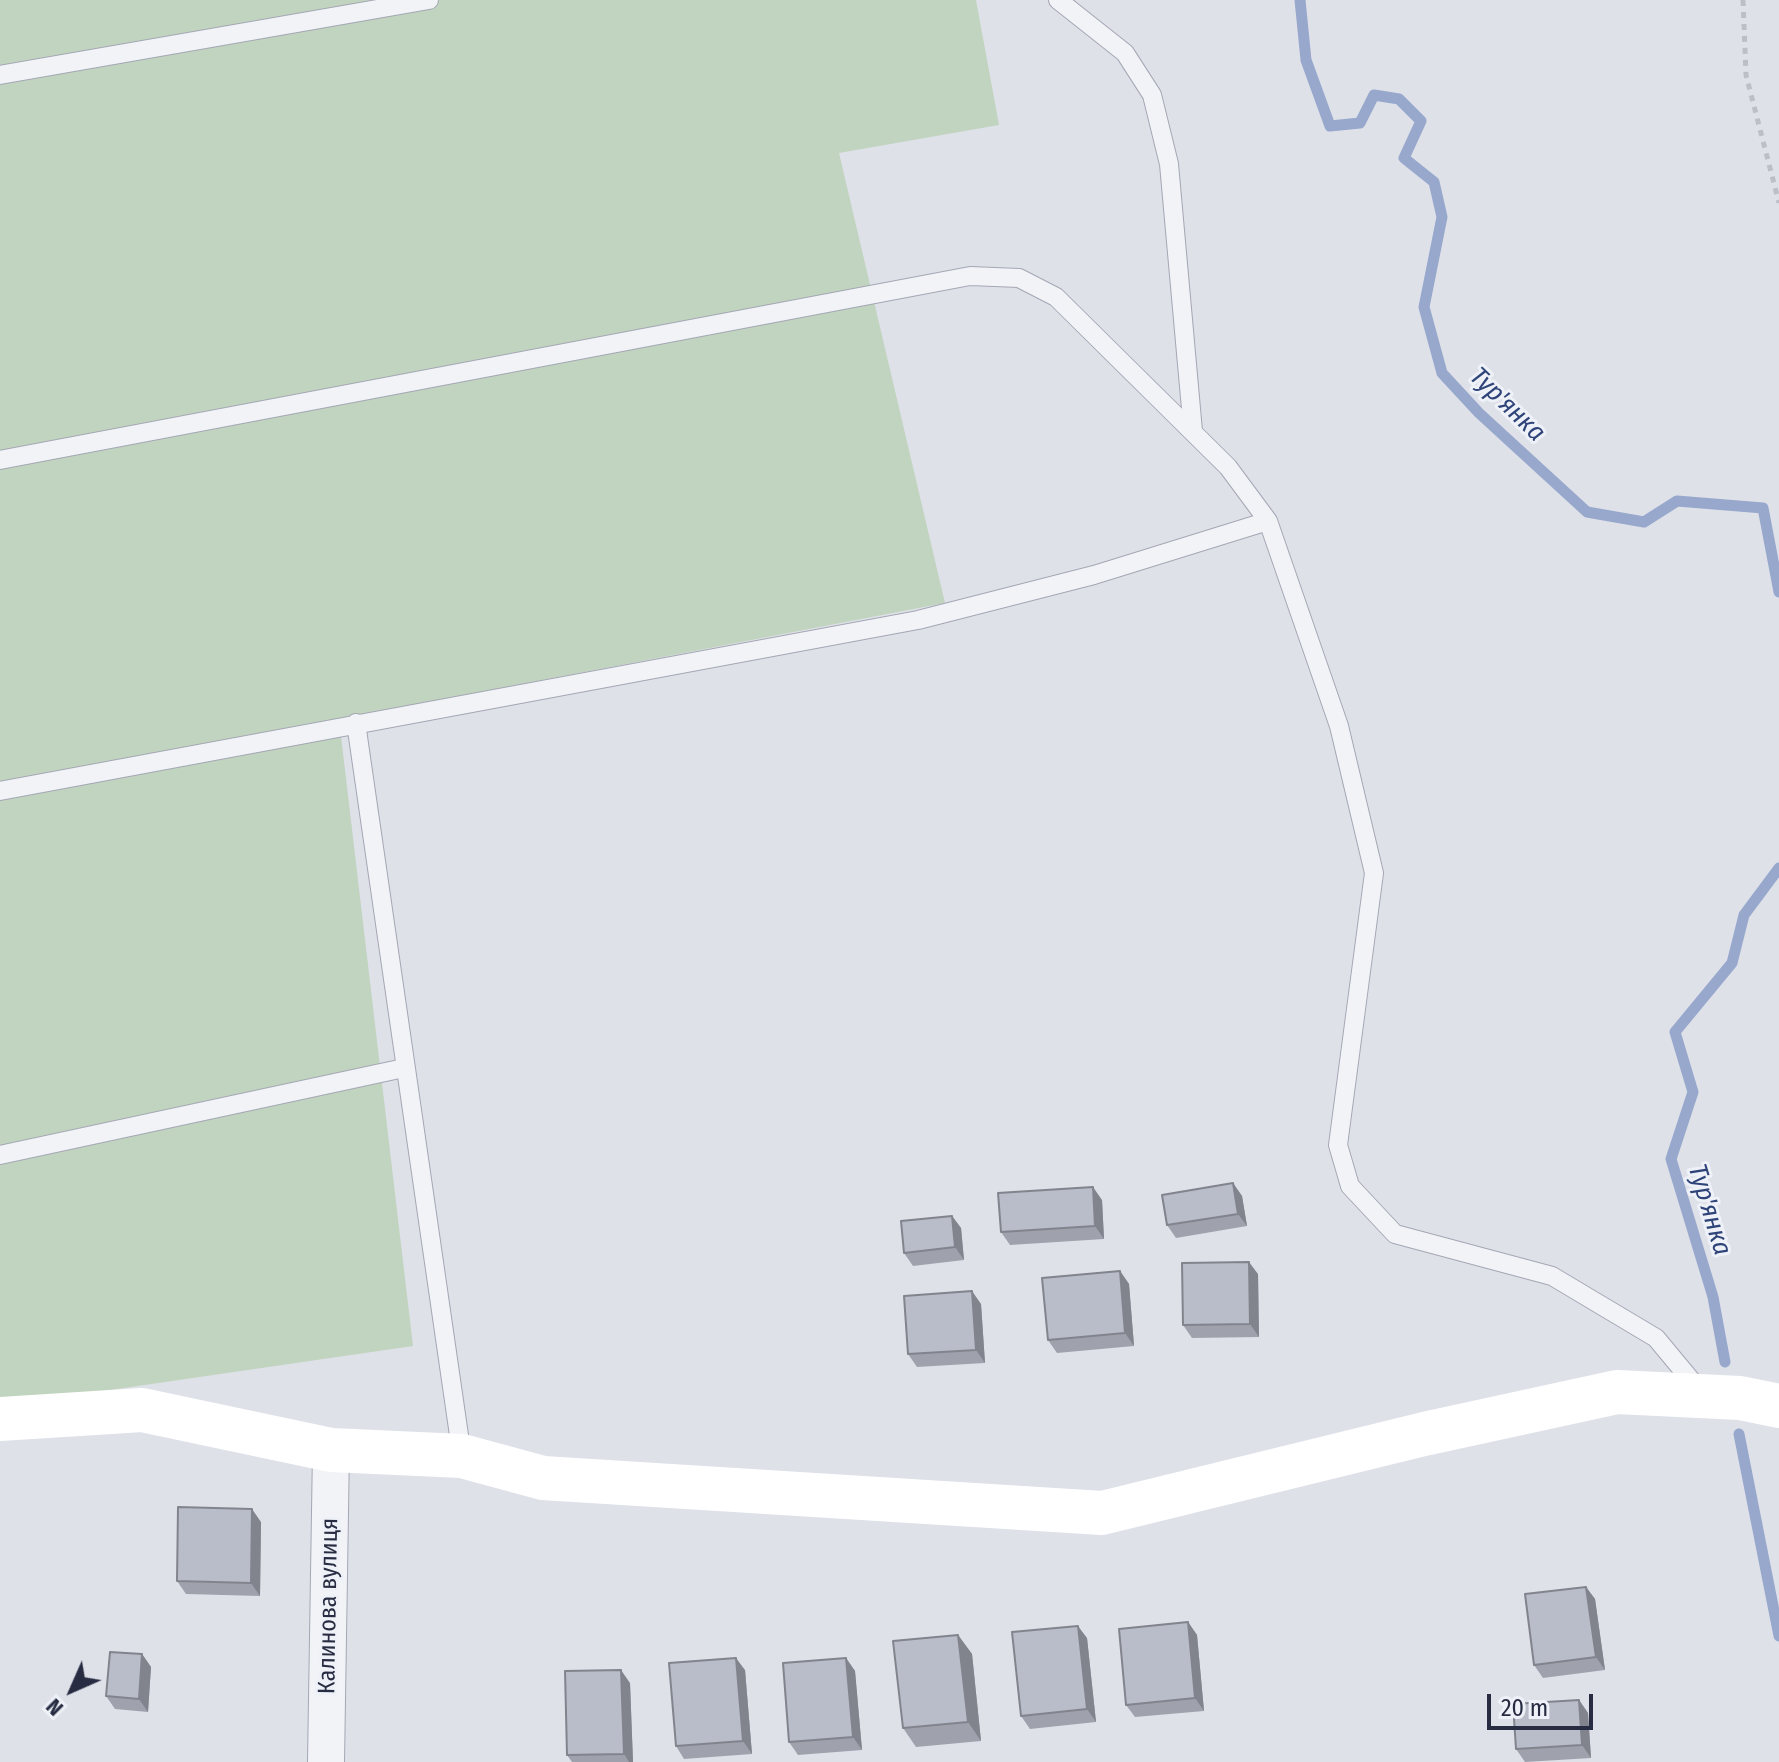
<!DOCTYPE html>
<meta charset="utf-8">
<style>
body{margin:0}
#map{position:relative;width:1779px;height:1762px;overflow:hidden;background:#dfe1e9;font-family:"Fira Sans Condensed",sans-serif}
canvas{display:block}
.north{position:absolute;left:32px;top:1650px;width:80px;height:80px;-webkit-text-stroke:6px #eef1f7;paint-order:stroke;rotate:225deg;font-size:22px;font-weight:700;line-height:32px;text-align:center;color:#272c42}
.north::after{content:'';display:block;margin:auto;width:28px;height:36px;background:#272c42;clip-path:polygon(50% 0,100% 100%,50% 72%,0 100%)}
.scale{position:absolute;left:1487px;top:1694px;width:106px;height:36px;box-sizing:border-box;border:4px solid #272c42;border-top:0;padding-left:10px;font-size:24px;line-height:28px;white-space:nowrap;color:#272c42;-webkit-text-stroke:6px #eef1f7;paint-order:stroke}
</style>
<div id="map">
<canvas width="1779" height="1762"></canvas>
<div class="north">N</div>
<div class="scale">20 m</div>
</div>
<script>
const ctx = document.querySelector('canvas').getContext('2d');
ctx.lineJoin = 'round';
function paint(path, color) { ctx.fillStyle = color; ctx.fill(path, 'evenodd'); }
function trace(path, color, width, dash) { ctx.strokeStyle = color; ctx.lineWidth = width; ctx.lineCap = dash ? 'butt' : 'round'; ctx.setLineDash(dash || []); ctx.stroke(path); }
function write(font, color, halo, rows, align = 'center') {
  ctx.font = font + ' "Fira Sans Condensed",sans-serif'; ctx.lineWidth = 6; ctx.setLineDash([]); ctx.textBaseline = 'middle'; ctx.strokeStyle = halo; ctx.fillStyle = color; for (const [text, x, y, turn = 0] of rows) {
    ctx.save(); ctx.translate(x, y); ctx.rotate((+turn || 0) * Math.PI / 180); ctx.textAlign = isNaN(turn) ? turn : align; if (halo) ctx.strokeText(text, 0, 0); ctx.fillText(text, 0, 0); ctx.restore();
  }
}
paint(new Path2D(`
 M 0,0 L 976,0 L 999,125 L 839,153 L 945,603 L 339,719 L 413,1346 L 0,1406 Z`), '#c1d4bf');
trace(new Path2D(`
 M 1300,0 L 1306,60 L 1330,126 L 1360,123 L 1374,95 L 1399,99 L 1421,121 L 1404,158 L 1434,182 L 1442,217 L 1424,307 L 1442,373 L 1479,413 L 1587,512 L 1644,522 L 1677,501 L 1763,508 L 1779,592
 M 1725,1362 L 1713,1297 L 1671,1159 L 1693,1092 L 1675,1032 L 1732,963 L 1744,915 L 1779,868
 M 1739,1434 L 1779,1636`), '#97a8cc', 11);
const lane = new Path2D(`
 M 1058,0 L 1125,53 L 1152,95 L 1169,164 L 1193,431
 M 0,75 L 429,0
 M 0,460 L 970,276 L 1019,278 L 1056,297 L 1228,467 L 1268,521 L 1339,726 L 1374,873 L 1338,1145 L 1350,1186 L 1395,1234 L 1552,1276 L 1656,1338 L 1700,1391
 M 356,723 L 462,1456
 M 0,791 L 918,620 L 1094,575 L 1268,521
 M 0,1155 L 404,1068`);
const street = new Path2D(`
 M 326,1762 L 331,1450`);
trace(lane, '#a4a7b4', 20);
trace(street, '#a4a7b4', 38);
trace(new Path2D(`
 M 1743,0 L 1746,75 L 1779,203`), '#bdbfc8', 5, [6, 6]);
trace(lane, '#f2f3f7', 18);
trace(street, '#f2f3f7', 36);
trace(new Path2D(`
 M 0,1419 L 142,1410 L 331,1450 L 462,1456 L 543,1478 L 1102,1513 L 1424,1434 L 1617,1392 L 1740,1398 L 1779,1406`), '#fff', 44);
paint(new Path2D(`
 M 1233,1183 L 1242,1196 L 1247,1226 L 1176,1238 L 1167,1225 Z
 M 1102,1200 L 1104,1239 L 1010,1245 L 1001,1232 Z
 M 952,1216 L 961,1228 L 964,1260 L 913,1266 L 904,1253 Z
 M 1120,1271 L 1129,1284 L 1134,1346 L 1057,1353 L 1048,1340 Z
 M 1258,1274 L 1259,1337 L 1192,1338 L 1183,1325 Z
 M 981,1304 L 985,1363 L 917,1367 L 908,1354 Z
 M 261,1522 L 260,1596 L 186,1594 L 177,1581 Z
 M 1586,1587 L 1595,1599 L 1605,1670 L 1543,1678 L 1534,1665 Z
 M 1188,1622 L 1197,1635 L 1204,1711 L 1135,1717 L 1126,1705 Z
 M 958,1635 L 972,1654 L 981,1741 L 916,1747 L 903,1728 Z
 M 1087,1638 L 1096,1722 L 1030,1729 L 1021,1716 Z
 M 142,1654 L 151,1667 L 148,1712 L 115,1709 L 106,1696 Z
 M 846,1658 L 855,1671 L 862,1750 L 798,1755 L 789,1742 Z
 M 745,1670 L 752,1754 L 684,1759 L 676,1746 Z
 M 630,1683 L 633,1762 L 572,1762 L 567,1755 Z
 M 1579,1700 L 1588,1713 L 1591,1758 L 1525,1762 L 1516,1749 Z`), '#9fa2ad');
paint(new Path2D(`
 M 1233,1183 L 1242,1196 L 1247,1226 L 1238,1214 Z
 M 1093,1187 L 1102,1200 L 1104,1239 L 1095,1226 Z
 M 952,1216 L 961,1228 L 964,1260 L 955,1247 Z
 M 1249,1262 L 1258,1274 L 1259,1337 L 1250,1324 Z
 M 1120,1271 L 1129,1284 L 1134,1346 L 1125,1333 Z
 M 972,1291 L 981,1304 L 985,1363 L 976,1350 Z
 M 252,1509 L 261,1522 L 260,1596 L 251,1583 Z
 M 1586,1587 L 1595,1599 L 1605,1670 L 1596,1657 Z
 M 1188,1622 L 1197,1635 L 1204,1711 L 1195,1698 Z
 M 1078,1626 L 1087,1638 L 1096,1722 L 1087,1709 Z
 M 958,1635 L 972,1654 L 981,1741 L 968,1722 Z
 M 142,1654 L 151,1667 L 148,1712 L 139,1699 Z
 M 736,1658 L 745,1670 L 752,1754 L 743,1741 Z
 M 846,1658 L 855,1671 L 862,1750 L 853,1737 Z
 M 621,1670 L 630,1683 L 633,1762 L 629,1762 L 624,1754 Z
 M 1579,1700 L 1588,1713 L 1591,1758 L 1582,1745 Z`), '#82848d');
const building = new Path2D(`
 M 1233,1183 L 1238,1214 L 1167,1225 L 1162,1195 Z
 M 1093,1187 L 1095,1226 L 1001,1232 L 998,1193 Z
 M 952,1216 L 955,1247 L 904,1253 L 901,1221 Z
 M 1249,1262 L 1250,1324 L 1183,1325 L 1182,1263 Z
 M 1120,1271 L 1125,1333 L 1048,1340 L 1042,1278 Z
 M 972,1291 L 976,1350 L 908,1354 L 904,1296 Z
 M 178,1507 L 252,1509 L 251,1583 L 177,1581 Z
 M 1586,1587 L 1596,1657 L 1534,1665 L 1525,1594 Z
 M 1188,1622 L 1195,1698 L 1126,1705 L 1119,1629 Z
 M 1078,1626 L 1087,1709 L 1021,1716 L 1012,1632 Z
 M 958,1635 L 968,1722 L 903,1728 L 893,1641 Z
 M 110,1652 L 142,1654 L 139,1699 L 106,1696 Z
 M 736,1658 L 743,1741 L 676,1746 L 669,1663 Z
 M 846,1658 L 853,1737 L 789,1742 L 783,1663 Z
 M 621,1670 L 624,1754 L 567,1755 L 565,1671 Z
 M 1579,1700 L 1582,1745 L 1516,1749 L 1513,1704 Z`);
paint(building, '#b9bcc9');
trace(building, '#82848d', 2);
write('24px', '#272c42', '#eef1f7', [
 ["Калинова вулиця",329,1606,-89]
]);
write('italic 26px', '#2e4378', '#eef1f7', [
 ["Тур'янка",1507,405,44],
 ["Тур'янка",1709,1210,73]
]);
</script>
